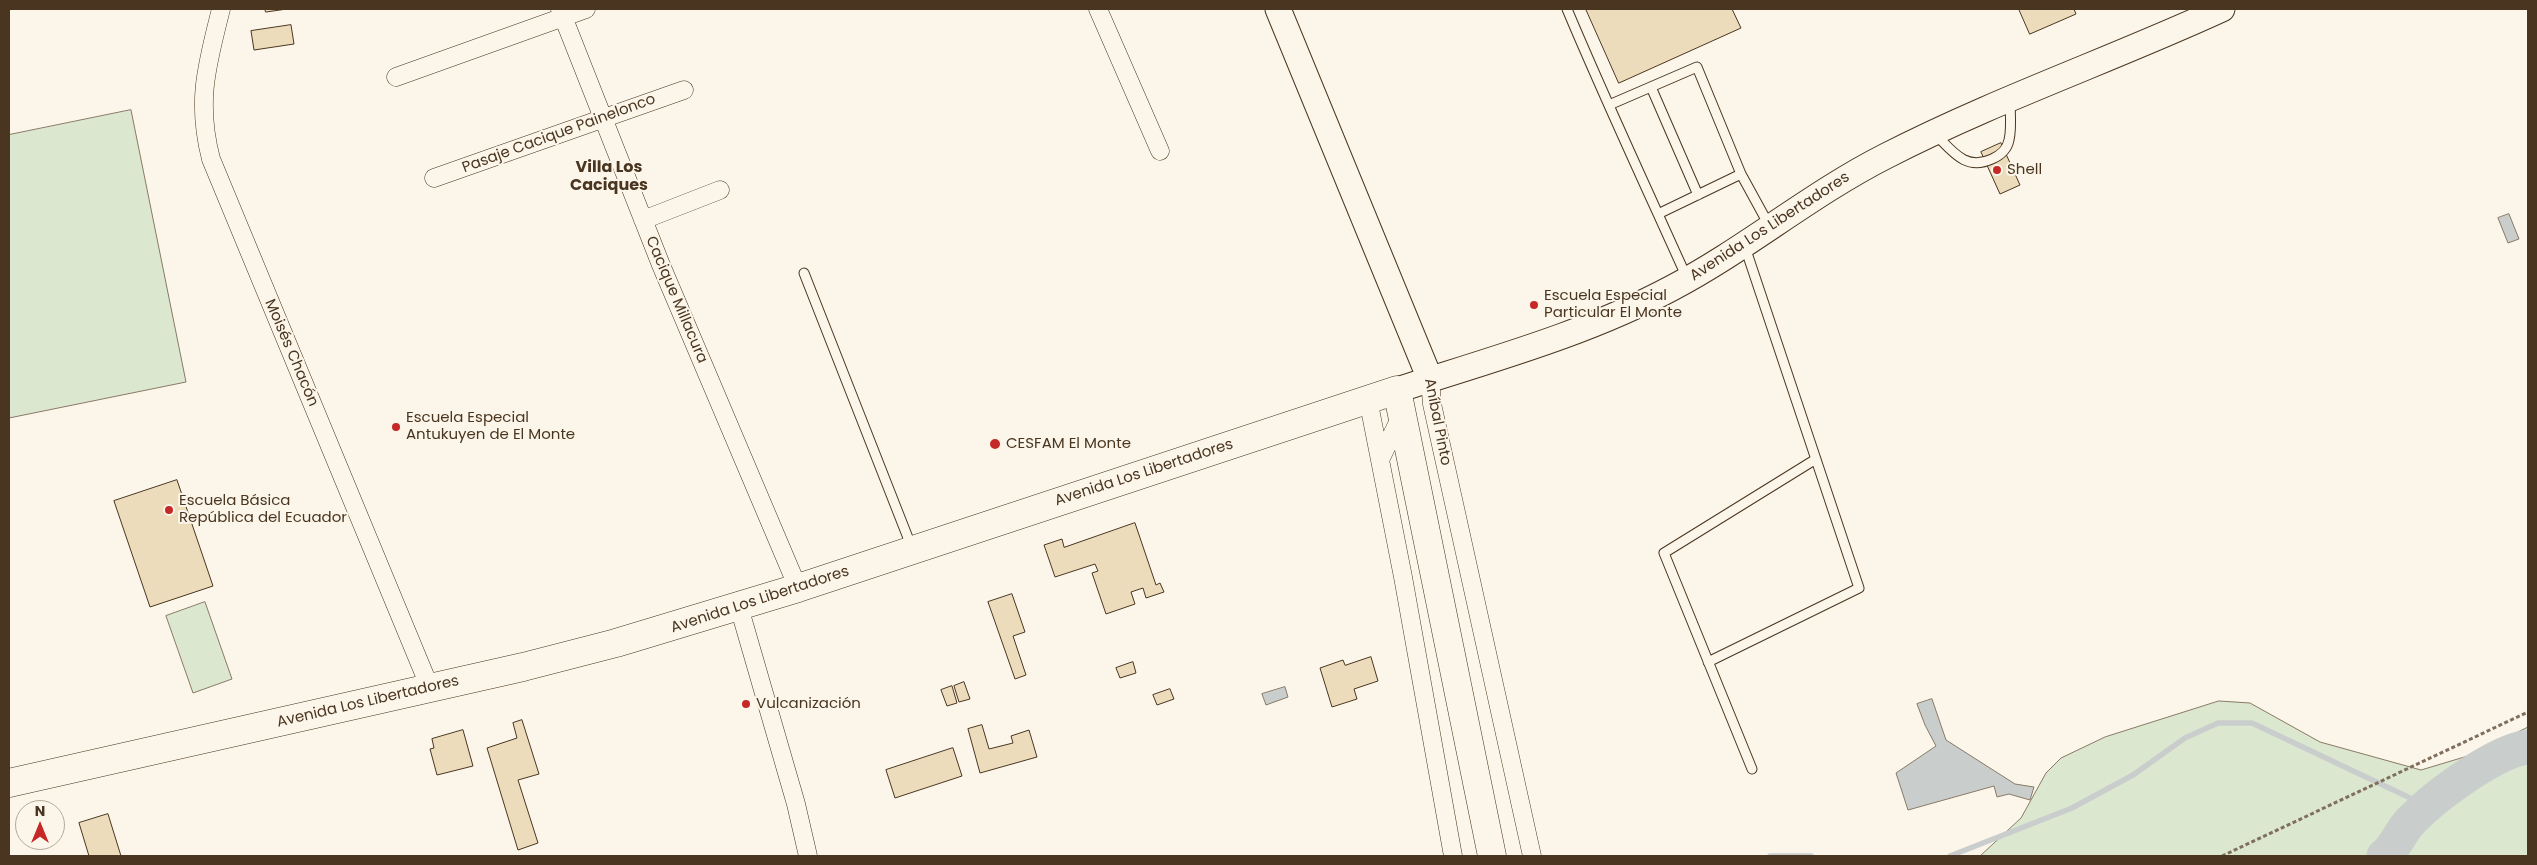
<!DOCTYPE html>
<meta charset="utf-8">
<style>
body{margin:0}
#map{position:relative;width:2537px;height:865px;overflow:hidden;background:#fbf6e9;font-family:Poppins,sans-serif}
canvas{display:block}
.frame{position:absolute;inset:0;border:10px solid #4a3520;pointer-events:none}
.north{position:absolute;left:15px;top:800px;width:50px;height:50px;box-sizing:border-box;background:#fbf6e9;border:1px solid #b4a999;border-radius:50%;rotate:0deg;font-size:14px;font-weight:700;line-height:20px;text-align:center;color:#4a3520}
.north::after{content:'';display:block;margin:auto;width:18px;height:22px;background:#c62828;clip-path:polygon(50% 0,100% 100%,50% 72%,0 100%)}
</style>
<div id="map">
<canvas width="2537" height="865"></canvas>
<div class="frame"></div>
<div class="north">N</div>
</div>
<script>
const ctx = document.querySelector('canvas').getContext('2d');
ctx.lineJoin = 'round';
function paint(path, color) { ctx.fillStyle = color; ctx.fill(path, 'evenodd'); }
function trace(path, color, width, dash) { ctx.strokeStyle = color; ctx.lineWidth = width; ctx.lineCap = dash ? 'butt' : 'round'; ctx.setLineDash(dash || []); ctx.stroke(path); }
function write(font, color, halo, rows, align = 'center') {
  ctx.font = font + ' Poppins,sans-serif'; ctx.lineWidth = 4; ctx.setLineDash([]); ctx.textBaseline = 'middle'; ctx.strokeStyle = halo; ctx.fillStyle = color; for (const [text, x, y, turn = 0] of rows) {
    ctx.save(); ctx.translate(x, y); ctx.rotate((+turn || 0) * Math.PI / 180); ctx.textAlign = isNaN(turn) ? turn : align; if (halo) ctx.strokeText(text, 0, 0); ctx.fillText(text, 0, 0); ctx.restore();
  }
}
const green = new Path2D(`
 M 131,110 L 186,382 L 9,418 L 9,135 Z
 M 205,602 L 232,679 L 193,693 L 166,616 Z
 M 2219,701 L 2250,703 L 2320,742 L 2421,770 L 2471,755 L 2528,727 L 2528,856 L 1980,856 L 2021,818 L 2046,773 L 2061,758 L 2105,737 Z`);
paint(green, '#dce7d0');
trace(green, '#887966', 1);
const water = new Path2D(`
 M 2509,214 L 2519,239 L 2508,243 L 2498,218 Z
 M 1285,687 L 1288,697 L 1266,705 L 1262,694 Z
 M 1932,699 L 1946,740 L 2015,784 L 2034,787 L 2030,800 L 2009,794 L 1997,797 L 1994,786 L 1908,810 L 1896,773 L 1936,746 L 1925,725 L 1917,704 Z`);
paint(water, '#c9cecd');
trace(water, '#887966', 1);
trace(new Path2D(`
 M 1770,856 L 1811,856
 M 1950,856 L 2072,808 L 2133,775 L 2185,738 L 2218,723 L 2252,723 L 2425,805`), '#c9cecd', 5.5);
trace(new Path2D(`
 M 2384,856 C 2395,848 2400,833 2409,823 C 2432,798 2495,751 2528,747`), '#c9cecd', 35);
const building = new Path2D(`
 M 265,9 L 287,9 L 266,12 Z
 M 1586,9 L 1732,9 L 1741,28 L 1619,83 Z
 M 2019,9 L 2074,9 L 2076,14 L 2030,34 Z
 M 291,25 L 294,44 L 254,50 L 251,31 Z
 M 2001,143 L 2020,185 L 2000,194 L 1981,152 Z
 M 177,480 L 213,586 L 150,607 L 114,501 Z
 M 1135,523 L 1156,585 L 1160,583 L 1164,592 L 1146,598 L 1143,588 L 1131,592 L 1135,604 L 1106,614 L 1092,573 L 1098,571 L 1095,564 L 1055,577 L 1044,545 L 1062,539 L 1064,547 Z
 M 1012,594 L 1025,632 L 1013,636 L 1026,675 L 1015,679 L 988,602 Z
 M 1371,657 L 1378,681 L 1354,689 L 1357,699 L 1332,707 L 1320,668 L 1343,660 L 1345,665 Z
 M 1133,662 L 1136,673 L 1120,678 L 1116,668 Z
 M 964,682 L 970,699 L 959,702 L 954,686 Z
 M 952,686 L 957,703 L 947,706 L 941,690 Z
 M 1170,689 L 1174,699 L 1157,705 L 1153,695 Z
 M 522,720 L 539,774 L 518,780 L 538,843 L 518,850 L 487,748 L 517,738 L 513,723 Z
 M 982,725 L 989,749 L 1013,743 L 1011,736 L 1029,730 L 1037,757 L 980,773 L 968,729 Z
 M 463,730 L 473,766 L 437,775 L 430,749 L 434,748 L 432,739 Z
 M 953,748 L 962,776 L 895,798 L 886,770 Z
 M 108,814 L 121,856 L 89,856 L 79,823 Z`);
paint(building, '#ecdcbc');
trace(building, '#4a3520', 1);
const lane = new Path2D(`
 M 1567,9 C 1596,78 1627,146 1658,214 L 1741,174 L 1697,67 L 1609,105
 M 1651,87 L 1698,195
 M 1936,135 C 1953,152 1966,171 1992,159 C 2001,155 2007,150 2009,140 C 2012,127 2010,113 2010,100
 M 1741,174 L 1770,227
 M 1658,214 L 1687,278
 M 804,273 L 912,548
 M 1708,662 L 1859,588 L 1745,247
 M 1752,769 L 1664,553 L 1816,459`);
const street = new Path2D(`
 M 221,9 C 207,65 196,101 211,159 L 430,688
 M 560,9 L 661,265 L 798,588
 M 1098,9 L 1160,151
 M 396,77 L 586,9
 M 434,178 L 684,90
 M 643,220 L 720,190
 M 1430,379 L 1432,404 L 1532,856
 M 1368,399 L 1403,577 L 1453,856
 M 1380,460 L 1402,414
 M 739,607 L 796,804 L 808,856`);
const secondary = new Path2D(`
 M 1278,9 L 1430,379
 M 1397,390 C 1490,360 1586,334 1672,288 C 1746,249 1811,194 1886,156 C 1995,100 2111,60 2222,9`);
const primary = new Path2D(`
 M 9,783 L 523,667 L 616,643 L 798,588 L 1397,390 L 1492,856`);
trace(lane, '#4a3520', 11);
trace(street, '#4a3520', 19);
trace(secondary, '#4a3520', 27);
trace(primary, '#4a3520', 29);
trace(new Path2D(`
 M 2222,856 L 2528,712`), '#7f6f5c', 3, [4, 2.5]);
trace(lane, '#fbf6e9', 9);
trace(street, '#fbf6e9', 18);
trace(secondary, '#fbf6e9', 25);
trace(primary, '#fbf6e9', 28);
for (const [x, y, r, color] of [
 [1997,170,5,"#c62828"],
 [1534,305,5,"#c62828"],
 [396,427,5,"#c62828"],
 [995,444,6,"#c62828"],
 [169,510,5,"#c62828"],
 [746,704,5,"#c62828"]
]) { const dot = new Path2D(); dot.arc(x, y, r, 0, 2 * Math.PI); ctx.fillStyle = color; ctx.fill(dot); trace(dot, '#fbf6e9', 2); }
write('15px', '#4a3520', '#fbf6e9', [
 ["Pasaje Cacique Painelonco",559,134,-20],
 ["Avenida Los Libertadores",1770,227,-33],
 ["Cacique Millacura",676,300,67],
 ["Moisés Chacón",291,353,67],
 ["Aníbal Pinto",1437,422,79],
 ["Avenida Los Libertadores",1144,473,-18],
 ["Avenida Los Libertadores",760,600,-18],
 ["Avenida Los Libertadores",368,702,-13]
]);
write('15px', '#4a3520', '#fbf6e9', [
 ["Shell",2007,170],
 ["Escuela Especial",1544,296],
 ["Particular El Monte",1544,313],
 ["Escuela Especial",406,418],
 ["Antukuyen de El Monte",406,435],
 ["CESFAM El Monte",1006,444],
 ["Escuela Básica",179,501],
 ["República del Ecuador",179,518],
 ["Vulcanización",756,704]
], 'left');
write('bold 16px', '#4a3520', '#fbf6e9', [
 ["Villa Los",609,168],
 ["Caciques",609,186]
]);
</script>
